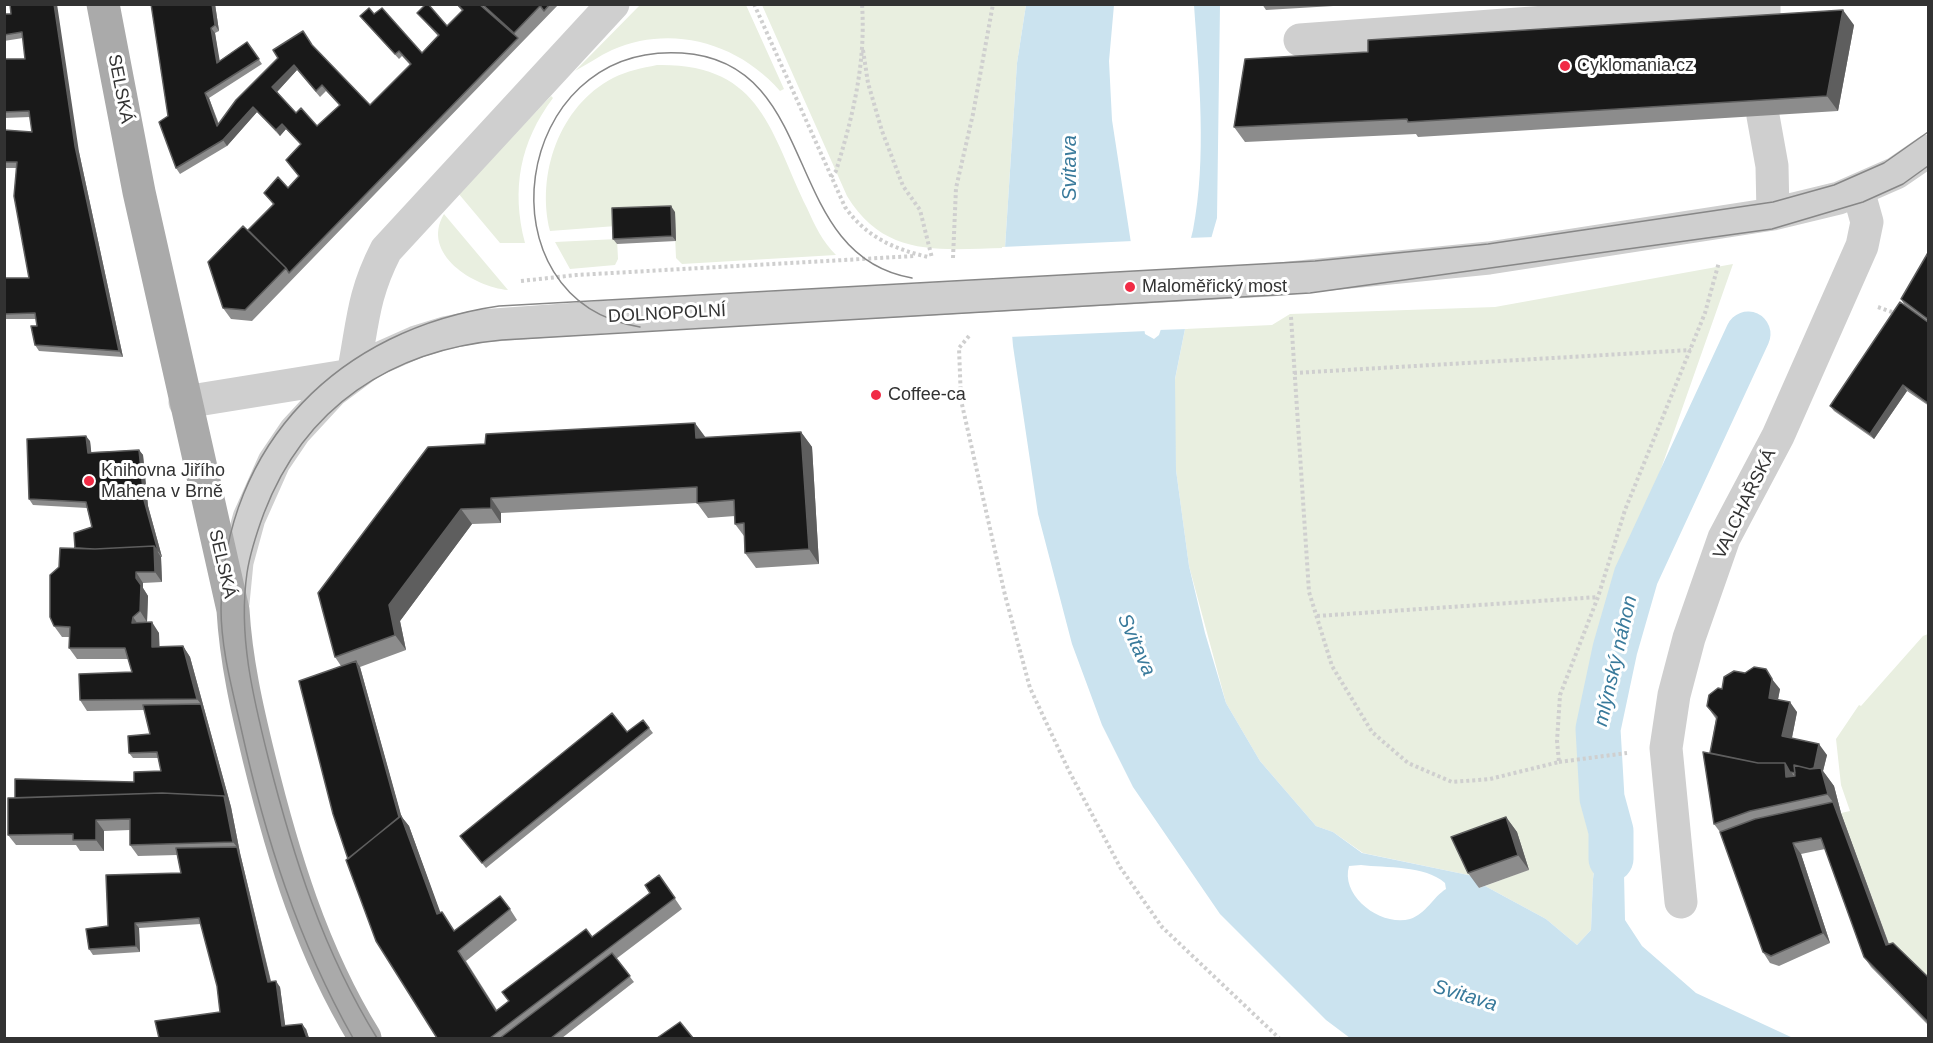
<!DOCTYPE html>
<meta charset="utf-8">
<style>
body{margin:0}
#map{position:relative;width:1933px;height:1043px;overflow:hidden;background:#fff;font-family:Arial,sans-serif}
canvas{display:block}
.frame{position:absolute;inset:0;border:6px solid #323232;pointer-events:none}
</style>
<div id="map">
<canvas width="1933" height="1043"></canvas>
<div class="frame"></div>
</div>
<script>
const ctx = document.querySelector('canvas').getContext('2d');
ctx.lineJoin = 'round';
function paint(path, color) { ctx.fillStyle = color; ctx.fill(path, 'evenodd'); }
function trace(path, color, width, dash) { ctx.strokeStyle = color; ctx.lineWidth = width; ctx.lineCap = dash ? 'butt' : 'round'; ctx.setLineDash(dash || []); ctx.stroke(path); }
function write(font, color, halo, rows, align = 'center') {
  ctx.font = font + ' Arial,sans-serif'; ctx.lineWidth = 6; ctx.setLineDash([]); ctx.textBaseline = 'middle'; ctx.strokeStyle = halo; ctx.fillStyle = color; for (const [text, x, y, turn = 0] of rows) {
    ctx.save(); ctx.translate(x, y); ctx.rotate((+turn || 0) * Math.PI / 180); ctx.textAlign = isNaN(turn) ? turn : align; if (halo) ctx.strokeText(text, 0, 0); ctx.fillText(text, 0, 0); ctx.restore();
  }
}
paint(new Path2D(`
 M 640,5 L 746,5 L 784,89 L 780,91 C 738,43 672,24 612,50 C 599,56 588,64 575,71 Z
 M 762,5 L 1026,5 L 1017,63 L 1005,248 C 942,249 885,259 847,196 Z
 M 657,65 C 762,63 770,132 807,208 C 815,226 822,241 836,255 L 682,264 L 676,258 L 674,212 L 616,226 L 550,231 C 536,175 559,106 613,78 C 627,71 642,68 657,65 Z
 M 551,96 L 553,98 C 520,142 511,189 525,243 L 500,243 L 458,193 Z
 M 444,214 L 508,290 C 474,287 420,254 444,214 Z
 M 617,239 L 618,259 L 615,265 L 570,269 L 555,242 Z
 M 1733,264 L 1612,608 L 1580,729 L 1591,800 L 1600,831 L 1593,879 L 1591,930 L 1577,945 L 1546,919 L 1485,886 L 1528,870 L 1473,876 L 1363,853 L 1333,832 L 1316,826 L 1260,761 L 1226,703 L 1189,566 L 1176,470 L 1174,421 L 1175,379 L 1185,329 L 1272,325 L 1290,314 L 1495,307 Z
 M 1928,634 L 1928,984 L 1894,958 L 1841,813 L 1850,811 L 1841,785 L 1836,739 L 1859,705 L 1861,706 L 1923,636 Z`), '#e9efe0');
paint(new Path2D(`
 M 1026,5 L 1114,5 L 1109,61 L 1112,120 L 1145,334 L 1154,339 L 1159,335 C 1170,301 1185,265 1193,230 C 1207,159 1199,76 1194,5 L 1220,5 L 1217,218 L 1185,329 L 1175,379 L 1176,470 L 1189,566 L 1205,633 L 1226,703 L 1260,761 L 1316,826 L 1333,832 L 1362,853 L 1473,876 L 1479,888 L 1485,886 L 1546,919 L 1577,945 L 1591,930 L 1593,879 L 1600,831 L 1591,800 L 1613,797 L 1623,827 L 1625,920 L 1642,946 L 1696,993 L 1793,1038 L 1350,1038 L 1326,1020 L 1220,914 L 1133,787 L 1102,725 L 1072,644 L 1038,514 L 1013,346 L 1005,248 L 1017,63 ZM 1361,865 C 1386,868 1425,865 1445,883 L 1446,889 C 1433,897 1426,914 1410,919 C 1382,927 1340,897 1349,866 Z`), '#cbe3ef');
paint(new Path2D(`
 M 1215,237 L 1188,329 L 1158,330 L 1187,238 Z
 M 1133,241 L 1147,331 L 1009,337 L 1002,247 Z`), '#fff');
trace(new Path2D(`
 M 1611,859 L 1611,831 L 1602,798 L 1598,729 L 1615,649 L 1636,576 L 1748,334`), '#cbe3ef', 45);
trace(new Path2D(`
 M 754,4 L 845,207 C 866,237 894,249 928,257
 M 863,50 L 868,83 L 882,131 L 903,186 L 920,210 L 932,258
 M 831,177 L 836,171 C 853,116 866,63 862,4
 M 953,258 L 956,188 L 973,114 L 993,4
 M 521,281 L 576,275 L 915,256
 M 1878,307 L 1892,312
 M 1291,317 L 1309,592 L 1332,666 L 1372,732 L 1408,763 L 1452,782 L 1490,779 L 1559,762 L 1557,741 L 1560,695 L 1598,597 L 1625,510 L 1705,313 L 1719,262
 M 969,336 L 959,348 L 961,400 L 1005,595 L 1030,688 L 1069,771 L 1120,867 L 1162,927 L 1279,1038
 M 1294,373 L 1691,350
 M 1317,616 L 1598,597
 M 1559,762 L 1627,753`), '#cfcfcf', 4, [3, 3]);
trace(new Path2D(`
 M 1300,40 L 1764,6 L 1764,32
 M 1763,116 L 1772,166 L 1773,214
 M 353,374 C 363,324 362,297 386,250 L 613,4
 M 185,402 L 352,375
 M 233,603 L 237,562 L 249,518 L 274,462 L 295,431 L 332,391 L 371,362 L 416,342 L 445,333 L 480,326 L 607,317 L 1270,280 L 1489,258 L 1773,214 L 1839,198 L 1896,173 L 1928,151
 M 1681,902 L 1666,748 L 1674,695 L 1689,638 L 1724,538 L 1778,436 L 1862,246 L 1867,222 L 1858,190`), '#cfcfcf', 33);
trace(new Path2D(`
 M 103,4 L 139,192 L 233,610 C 236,661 247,709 259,758 C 283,856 312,952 365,1038`), '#aaa', 33);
trace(new Path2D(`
 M 640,327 C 477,301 510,42 682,53 C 824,62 779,255 912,278
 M 353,1038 C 298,941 265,837 241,728 C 232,688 221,649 221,608 C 224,442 341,329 499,306 L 1315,261 L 1488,244 L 1773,202 L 1834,185 L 1884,163 L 1928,132
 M 377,1038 C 323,951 293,856 268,757 C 253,697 238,635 247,573 C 250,553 257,532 264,513 C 305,406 392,350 502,340 L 1310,293 L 1772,229 L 1863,202 L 1903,184 L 1928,166`), '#878787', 1.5);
paint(new Path2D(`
 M 10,4 L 79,152 L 123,357 L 39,351 L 35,345 L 37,326 L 36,319 L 4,319 L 4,278 L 29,278 L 17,168 L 4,168 L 4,130 L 32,132 L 30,117 L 4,118 L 4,59 L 25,59 L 23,38 L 4,41 L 4,14 L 11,14 Z
 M 215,4 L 219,31 L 215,33 L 219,61 L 247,42 L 262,64 L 209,98 L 219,124 L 312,45 L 370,105 L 410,65 L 402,56 L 399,59 L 364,21 L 360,16 L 374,14 L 422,53 L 438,36 L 417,13 L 447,26 L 462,11 L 456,4 L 559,4 L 252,321 L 231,319 L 223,308 L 248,230 L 273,204 L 264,193 L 288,188 L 299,177 L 301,145 L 286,129 L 280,136 L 257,112 L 227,146 L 180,174 L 176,168 L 168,116 ZM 297,70 L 320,97 L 326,91 L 340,106 L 317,126 L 296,113 L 277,92 Z
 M 1262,4 L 1367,4 L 1266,10 Z
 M 1854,25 L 1838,111 L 1418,137 L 1416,134 L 1245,142 L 1234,127 Z
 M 675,212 L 676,241 L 617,244 L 613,239 Z
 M 1929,251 L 1929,406 L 1907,391 L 1874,439 L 1834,411 L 1830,406 L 1905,306 L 1901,299 Z
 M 801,432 L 812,447 L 819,564 L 756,568 L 745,553 L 744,536 L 735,524 L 735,516 L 708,518 L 697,503 L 501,513 L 501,523 L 472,524 L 400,621 L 406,650 L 360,667 L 401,816 L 409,826 L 440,913 L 455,931 L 510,909 L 517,920 L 466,961 L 497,1010 L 650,893 L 659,875 L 682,909 L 616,959 L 634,982 L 562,1038 L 437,1038 L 348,859 L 341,666 L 335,657 L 428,447 L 706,438 Z
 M 90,441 L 91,452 L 139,450 L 143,455 L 148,506 L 162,557 L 161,557 L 162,582 L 143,583 L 143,588 L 148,596 L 147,622 L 146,623 L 159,633 L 159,647 L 183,646 L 190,657 L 231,807 L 240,853 L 271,981 L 280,987 L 285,1026 L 306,1029 L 309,1038 L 152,1038 L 159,1038 L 220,1012 L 217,986 L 201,924 L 139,928 L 140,952 L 93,955 L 89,949 L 108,926 L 181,873 L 177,855 L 138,856 L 130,845 L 130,830 L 104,831 L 104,851 L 80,851 L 76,845 L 16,845 L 8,835 L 15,797 L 134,782 L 161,771 L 158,758 L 133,758 L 129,753 L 150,734 L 144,710 L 87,711 L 80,700 L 132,672 L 128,659 L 77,659 L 69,648 L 70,637 L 62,637 L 54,626 L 59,567 L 75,548 L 92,527 L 87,508 L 33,505 L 29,499 Z
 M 1722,689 L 1780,689 L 1778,700 L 1797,712 L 1792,738 L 1827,755 L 1823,771 L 1834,786 L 1841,813 L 1889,944 L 1929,978 L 1929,1026 L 1871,967 L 1864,957 L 1825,849 L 1801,854 L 1830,943 L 1779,966 L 1770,963 L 1763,952 L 1720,832 L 1714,824 L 1710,753 L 1716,719 L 1707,706 Z
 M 643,720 L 653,733 L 486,868 L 460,836 L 627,732 Z
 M 1506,817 L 1517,832 L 1529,870 L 1479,888 L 1468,873 Z`), '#8c8c8c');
paint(new Path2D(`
 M 54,4 L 57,4 L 79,152 L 123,357 L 119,351 L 75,146 Z
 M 212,4 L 215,4 L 219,31 L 215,25 Z
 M 1843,10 L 1854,25 L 1838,111 L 1827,96 Z
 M 211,28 L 215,33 L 221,68 L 217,63 Z
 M 294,65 L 297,70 L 276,93 L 272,87 Z
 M 205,93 L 209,98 L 221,132 L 217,126 Z
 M 253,107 L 257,112 L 227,146 L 223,140 Z
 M 282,124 L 286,129 L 280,136 L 276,130 Z
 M 671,206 L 675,212 L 676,241 L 672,236 Z
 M 1903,385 L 1907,391 L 1874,439 L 1870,434 Z
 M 695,423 L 706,438 L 696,438 Z
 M 801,432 L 812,447 L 819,564 L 809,549 Z
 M 86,436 L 90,441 L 92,458 L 88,453 Z
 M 139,450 L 143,455 L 148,506 L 162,557 L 158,551 L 144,500 Z
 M 491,498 L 501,513 L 501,523 L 491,508 Z
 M 461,509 L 472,524 L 400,621 L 406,650 L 395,635 L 389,605 Z
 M 154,546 L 161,557 L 162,582 L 155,572 Z
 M 136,572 L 143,583 L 143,588 L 148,596 L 147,622 L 140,611 Z
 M 133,617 L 140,627 L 132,623 Z
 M 152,622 L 159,633 L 160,657 L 152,647 Z
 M 183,646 L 190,657 L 231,807 L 240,853 L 272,987 L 268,982 L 237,847 L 233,842 L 201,704 L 197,699 Z
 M 356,661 L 360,667 L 405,829 L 401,824 Z
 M 1772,679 L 1780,689 L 1776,709 L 1769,698 Z
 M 1790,702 L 1797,712 L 1790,747 L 1782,736 Z
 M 1819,744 L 1827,755 L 1823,771 L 1834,786 L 1841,813 L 1893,956 L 1886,945 L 1833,802 L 1813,776 Z
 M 1785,763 L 1798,782 L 1786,777 Z
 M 401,816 L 409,826 L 445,925 L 437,914 Z
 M 1506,817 L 1517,832 L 1529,870 L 1518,855 Z
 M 96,820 L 104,831 L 104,851 L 96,840 Z
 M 1793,843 L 1801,854 L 1830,943 L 1823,933 Z
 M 135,923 L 139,928 L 140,952 L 136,946 Z
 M 276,981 L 280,987 L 286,1031 L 282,1026 Z
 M 302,1024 L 306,1029 L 309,1038 L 307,1038 Z`), '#5e5e5e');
const building = new Path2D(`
 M 10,4 L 54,4 L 75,146 L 119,351 L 35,345 L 31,326 L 37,326 L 35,313 L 4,314 L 4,278 L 29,278 L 14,196 L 17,162 L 4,162 L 4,130 L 32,132 L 29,111 L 4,112 L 4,59 L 25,59 L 22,32 L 4,35 L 4,14 L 11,14 Z
 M 151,4 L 212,4 L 215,25 L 211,28 L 217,63 L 247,42 L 259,59 L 205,93 L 217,126 L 236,100 L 278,58 L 273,50 L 303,31 L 312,45 L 370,105 L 411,64 L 399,51 L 395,54 L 360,16 L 369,8 L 374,14 L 382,8 L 422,53 L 439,35 L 417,13 L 426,4 L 428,4 L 447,26 L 463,10 L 457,4 L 479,4 L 518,38 L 289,273 L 286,268 L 248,230 L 274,204 L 264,193 L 278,177 L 288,188 L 299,176 L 286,160 L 301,144 L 282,124 L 276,130 L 253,107 L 223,140 L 176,168 L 159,122 L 168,116 ZM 294,65 L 316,91 L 322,85 L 340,105 L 317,126 L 301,108 L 296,113 L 272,87 Z
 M 482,4 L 539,4 L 540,6 L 514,33 Z
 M 539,4 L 550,4 L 544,11 Z
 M 1843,10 L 1827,96 L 1408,122 L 1407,119 L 1234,127 L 1245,59 L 1368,52 L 1368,40 Z
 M 671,206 L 672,236 L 613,239 L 612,208 Z
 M 243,226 L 286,268 L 245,310 L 223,308 L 208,262 Z
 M 1929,251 L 1929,320 L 1901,299 Z
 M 1900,302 L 1929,323 L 1929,404 L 1903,385 L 1870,434 L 1830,406 Z
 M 695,423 L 696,438 L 801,432 L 809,549 L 745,553 L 744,523 L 735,524 L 734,500 L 697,503 L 697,487 L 491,498 L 491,508 L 461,509 L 389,605 L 395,635 L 335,657 L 318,593 L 428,447 L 485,444 L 486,434 Z
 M 86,436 L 88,453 L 139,450 L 144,500 L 158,551 L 157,551 L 154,546 L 95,549 L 75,548 L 74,533 L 92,527 L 86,502 L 29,499 L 27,439 Z
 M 154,546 L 155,572 L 136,572 L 136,578 L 141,585 L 140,611 L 133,617 L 132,623 L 152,622 L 152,647 L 183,646 L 197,699 L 80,700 L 79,674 L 132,672 L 125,648 L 69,648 L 70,627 L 54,626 L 50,617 L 50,575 L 59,567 L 60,548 L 95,549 Z
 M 356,661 L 399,817 L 348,859 L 333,814 L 299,681 Z
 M 1754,667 L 1766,669 L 1772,679 L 1769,698 L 1790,702 L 1782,736 L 1819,744 L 1814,768 L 1810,769 L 1794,765 L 1795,773 L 1790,772 L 1785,763 L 1758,763 L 1710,753 L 1717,717 L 1707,706 L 1709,695 L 1718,688 L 1722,689 L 1724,677 L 1734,671 L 1745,673 Z
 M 201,704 L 227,801 L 224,796 L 162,793 L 15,798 L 15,779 L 134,782 L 134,772 L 161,771 L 157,752 L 129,753 L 128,736 L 150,734 L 143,705 Z
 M 612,713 L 627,732 L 643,720 L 649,728 L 482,863 L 460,836 Z
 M 1703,752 L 1758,763 L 1785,763 L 1786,777 L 1795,776 L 1794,765 L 1810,769 L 1821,768 L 1828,794 L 1750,811 L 1714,824 Z
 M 162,793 L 224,796 L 233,842 L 130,845 L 130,819 L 96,820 L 96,840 L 73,840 L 73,834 L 8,835 L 8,798 Z
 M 1833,802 L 1886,945 L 1893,943 L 1929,978 L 1929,1023 L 1864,957 L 1821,838 L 1793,843 L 1823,933 L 1771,956 L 1763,952 L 1720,832 L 1755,819 Z
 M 401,816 L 437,914 L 442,912 L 454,931 L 500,896 L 510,909 L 458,951 L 496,1011 L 509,1001 L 502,992 L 586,929 L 592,937 L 650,893 L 645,885 L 659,875 L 675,898 L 490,1038 L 437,1038 L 376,941 L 346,860 Z
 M 1506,817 L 1518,855 L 1468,873 L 1451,837 Z
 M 237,847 L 268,982 L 276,981 L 282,1026 L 302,1024 L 307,1038 L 152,1038 L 159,1038 L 155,1021 L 220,1012 L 217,986 L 199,918 L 135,923 L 136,946 L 89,949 L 86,929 L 108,926 L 106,875 L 181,873 L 176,848 Z
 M 612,953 L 630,976 L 551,1038 L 500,1038 Z
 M 680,1022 L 693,1038 L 657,1038 Z`);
paint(building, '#191919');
trace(building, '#5e5e5e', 1.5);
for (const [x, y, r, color] of [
 [1565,66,6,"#f12b45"],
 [1130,287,6,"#f12b45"],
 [876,395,6,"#f12b45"],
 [89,481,6,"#f12b45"]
]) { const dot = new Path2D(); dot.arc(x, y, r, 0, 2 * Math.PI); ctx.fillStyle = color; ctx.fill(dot); trace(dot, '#fff', 2); }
write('18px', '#323232', '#fff', [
 ["Cyklomania.cz",1577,66],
 ["Maloměřický most",1142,287],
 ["Coffee-ca",888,395],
 ["Knihovna Jiřího",101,471],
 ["Mahena v Brně",101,492]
], 'left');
write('18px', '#323232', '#fff', [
 ["SELSKÁ",120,89,79],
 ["DOLNOPOLNÍ",667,314,-3],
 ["VALCHAŘSKÁ",1745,504,-64],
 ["SELSKÁ",222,564,77]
]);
write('italic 20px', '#397a9b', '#fff', [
 ["Svitava",1070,168,-90],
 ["Svitava",1136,645,66],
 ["mlýnský náhon",1616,661,-77],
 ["Svitava",1465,996,17]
]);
</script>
